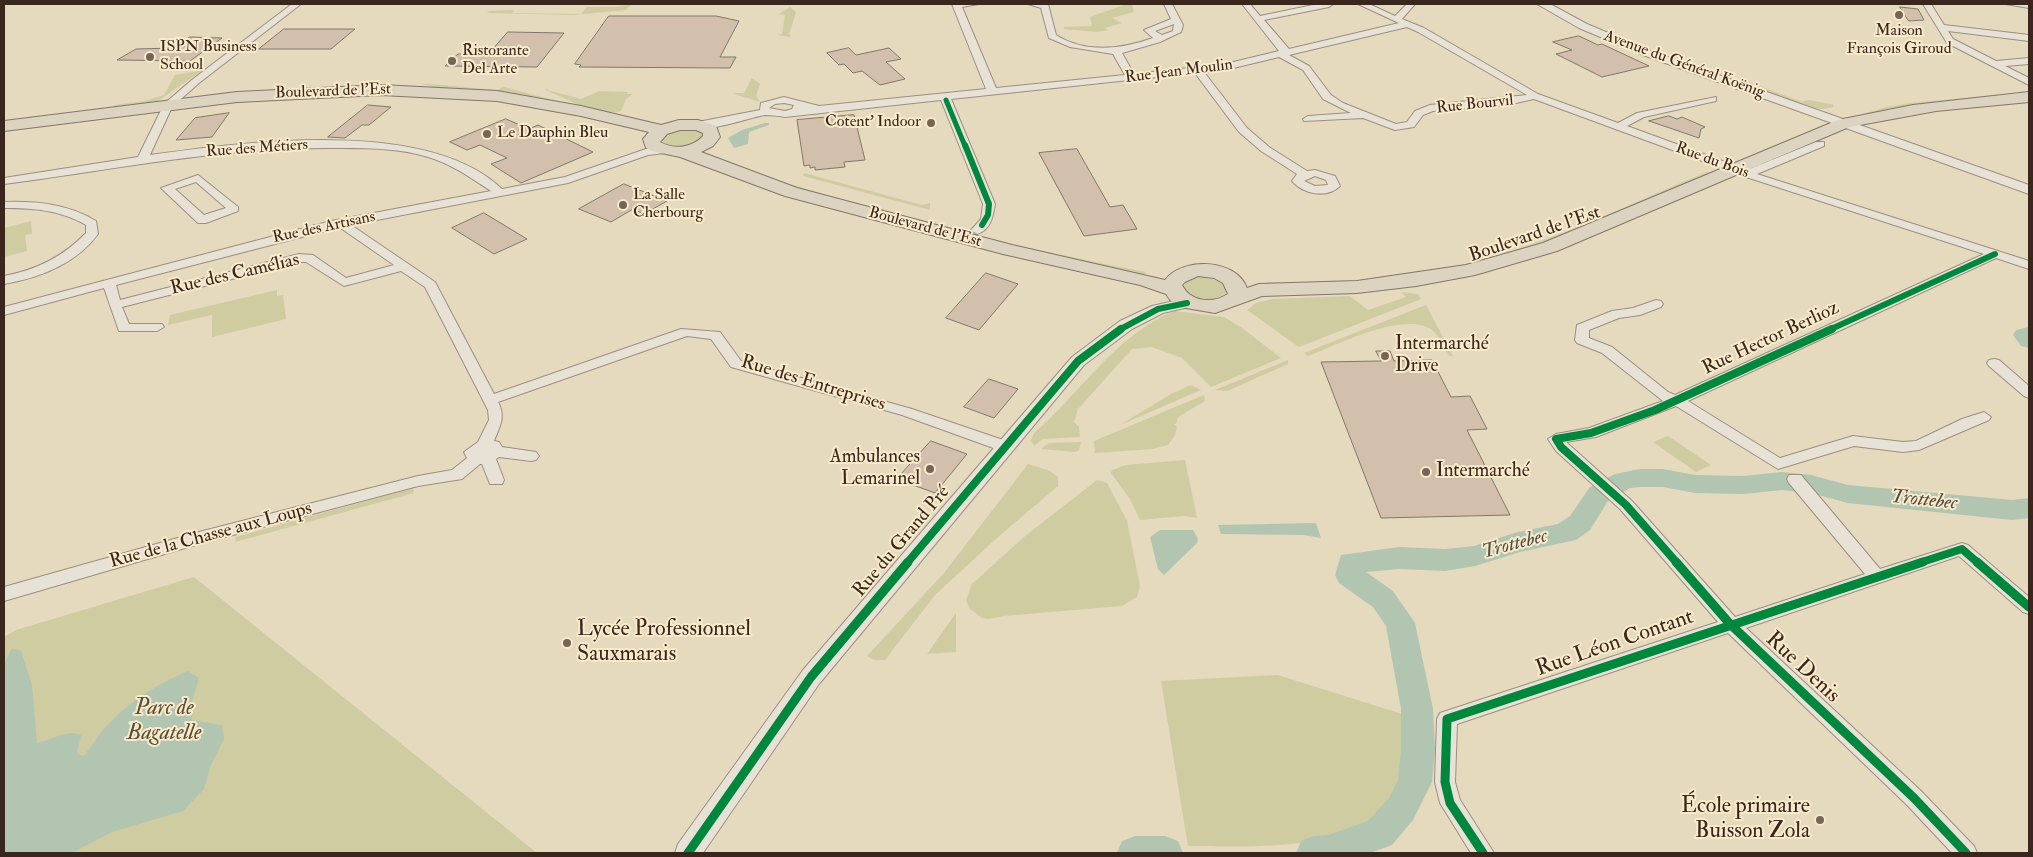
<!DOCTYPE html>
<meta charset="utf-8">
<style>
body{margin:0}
#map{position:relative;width:2033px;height:857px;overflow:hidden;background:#e5d9be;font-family:"IM FELL Double Pica",serif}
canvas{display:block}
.frame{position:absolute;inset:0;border:5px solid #39261d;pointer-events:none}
</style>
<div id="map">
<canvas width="2033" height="857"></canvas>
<div class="frame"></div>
</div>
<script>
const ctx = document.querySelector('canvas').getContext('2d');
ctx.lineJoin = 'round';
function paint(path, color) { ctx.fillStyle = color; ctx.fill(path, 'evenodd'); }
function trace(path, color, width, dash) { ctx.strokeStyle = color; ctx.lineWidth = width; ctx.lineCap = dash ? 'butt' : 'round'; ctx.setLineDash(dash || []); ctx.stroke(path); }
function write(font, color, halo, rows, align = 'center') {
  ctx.font = font + ' "IM FELL Double Pica",serif'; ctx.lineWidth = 4; ctx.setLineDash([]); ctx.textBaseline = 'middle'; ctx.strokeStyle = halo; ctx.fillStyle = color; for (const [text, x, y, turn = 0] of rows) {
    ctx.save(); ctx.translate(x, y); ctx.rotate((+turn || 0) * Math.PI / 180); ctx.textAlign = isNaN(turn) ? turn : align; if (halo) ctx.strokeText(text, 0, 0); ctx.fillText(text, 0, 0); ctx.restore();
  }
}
paint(new Path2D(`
 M 632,4 L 626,10 L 573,15 L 487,13 L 489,11 L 514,10 L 513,13 L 581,14 L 587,7 L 616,7 Z
 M 1126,4 L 1136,4 L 1132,5 L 1134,12 L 1112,18 L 1122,23 L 1105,28 L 1108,30 L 1097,32 L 1064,29 L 1064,27 L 1092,26 L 1090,17 Z
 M 790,7 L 796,12 L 790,32 L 787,34 L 790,34 L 790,37 L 778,35 L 782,34 L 785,15 L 779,14 Z
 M 199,69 L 204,69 L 155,103 L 112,108 L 115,105 L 145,101 L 164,95 L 175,75 L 198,71 Z
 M 752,78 L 760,84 L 756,96 L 760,102 L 732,93 L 744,93 Z
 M 1740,79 L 1749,80 L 1746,81 L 1802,102 C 1811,97 1823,105 1833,104 L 1834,107 L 1823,109 L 1812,108 L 1740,82 Z
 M 418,83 L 497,90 L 504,87 L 553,100 L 551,101 L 442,89 Z
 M 548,88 L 547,90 L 581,99 L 599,91 L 628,92 L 627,94 L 633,94 L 626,99 L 621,111 C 598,119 567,98 545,90 Z
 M 2029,92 L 2029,94 L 1924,103 L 1851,118 L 1886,107 L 1910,103 Z
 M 690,128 L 703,133 L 704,136 C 694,147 672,153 662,140 L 670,132 Z
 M 1707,172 L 1710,173 C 1635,206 1560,243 1480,264 C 1411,281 1339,283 1268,286 L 1267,282 C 1339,285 1416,278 1485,259 C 1562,238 1634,202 1707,172 Z
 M 756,173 C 883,215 1015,247 1146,272 L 1145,275 L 1063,259 L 806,193 Z
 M 804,173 L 922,205 L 930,203 L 930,210 L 803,176 Z
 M 31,221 L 32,234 L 25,235 L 27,251 L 4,257 L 4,228 Z
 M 1200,276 L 1220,281 L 1227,288 L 1225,296 C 1210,304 1196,300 1184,290 L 1185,283 Z
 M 277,290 L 277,296 L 283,295 L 286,319 L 212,337 L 212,315 L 168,325 L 170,315 Z
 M 1401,292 L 1418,294 L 1421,299 L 1299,347 L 1247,310 L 1256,303 L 1272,299 L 1350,296 L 1368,310 L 1406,297 Z
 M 1426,305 L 1453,356 L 1449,356 C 1445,348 1440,336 1432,330 C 1404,310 1337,345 1308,356 L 1304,353 Z
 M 1174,311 L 1224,317 L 1242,328 L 1281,358 L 1211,387 L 1182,358 L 1152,347 L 1132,349 L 1078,409 L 1074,422 L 1079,427 L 1080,437 L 1043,439 L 1034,446 L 1031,440 L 1034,433 C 1083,391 1112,338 1174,311 Z
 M 1288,360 L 1288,364 L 1227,391 L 1215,390 Z
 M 1191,385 L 1201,390 L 1120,425 L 1171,394 Z
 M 1204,395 L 1205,401 L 1178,417 L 1176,424 L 1174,424 L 1177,427 L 1175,435 L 1168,445 L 1153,449 L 1095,453 L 1094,441 Z
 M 1668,436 L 1711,465 L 1696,472 L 1653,442 Z
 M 1081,442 L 1079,450 L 1075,452 L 1041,449 L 1049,443 Z
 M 1185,460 L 1197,518 L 1183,516 L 1140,520 L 1130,499 L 1111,473 L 1112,470 L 1126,465 Z
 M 1028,464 L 1050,471 L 1058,477 L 1058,486 L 998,537 L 935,595 L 885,660 L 874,660 L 867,656 L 944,573 Z
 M 1097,480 L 1107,483 L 1127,521 L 1140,586 L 1137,597 L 1122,606 L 1003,616 L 989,619 L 982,618 L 969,608 L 966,600 L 972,584 L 1024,537 Z
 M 413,488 L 414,493 L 235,542 L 236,537 Z
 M 194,577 L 537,853 L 4,853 L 4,637 L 16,630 Z
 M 956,613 L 956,652 L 927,654 Z
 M 1278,675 L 1405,715 C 1405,737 1407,761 1400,783 C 1376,856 1249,846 1188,846 L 1161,681 Z`), '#cfcca1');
paint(new Path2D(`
 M 765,123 L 769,123 L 769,125 L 749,132 L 748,144 L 734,148 L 728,138 L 742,130 Z
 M 1316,523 L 1321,538 L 1304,535 L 1221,534 L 1218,525 Z
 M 1160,530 L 1193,530 L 1198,539 L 1197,543 L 1164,575 L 1158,569 L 1150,537 Z
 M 12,648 L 21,651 L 32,685 L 37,743 C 52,740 66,729 81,735 L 77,754 L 84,756 C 90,748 96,739 102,731 C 125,704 157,684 188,671 L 199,678 L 190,708 L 192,720 L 222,725 L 224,739 L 211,765 L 204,789 L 183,811 L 112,832 L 72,853 L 4,853 L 4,665 Z`), '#b2c5b1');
paint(new Path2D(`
 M 2029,327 L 2029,348 L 2021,346 L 2013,335 L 2016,330 Z
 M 1640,469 L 1663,469 L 1695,475 L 1743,476 L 1782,472 L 1811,475 L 1848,485 L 2012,500 L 2029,498 L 2029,518 L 2012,520 L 1848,503 L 1811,493 L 1782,490 L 1743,494 L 1695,493 L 1663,487 L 1640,487 L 1630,488 L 1608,501 L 1590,530 L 1576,540 L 1520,552 L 1475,566 L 1445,571 L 1399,569 L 1366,572 L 1393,591 L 1415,623 L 1433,709 L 1435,749 L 1432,782 L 1413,820 L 1392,845 L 1370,853 L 1296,853 L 1301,841 L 1314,836 L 1328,835 L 1368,821 L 1389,798 L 1398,780 L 1401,749 L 1401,709 L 1386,626 L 1373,607 L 1339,583 L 1335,575 L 1341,555 L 1399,547 L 1445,549 L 1474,546 L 1518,532 L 1558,524 L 1570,516 L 1590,487 L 1615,474 Z
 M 1135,836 L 1165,836 L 1178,841 L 1183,853 L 1117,853 L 1122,841 Z`), '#b2c5b1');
const building = new Path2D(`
 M 1900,7 L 1918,9 L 1924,20 L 1909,21 Z
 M 609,16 L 716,16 L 739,21 L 720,57 L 736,57 L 730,68 L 579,67 L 581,65 L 575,64 Z
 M 284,29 L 355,29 L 331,49 L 259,49 Z
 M 508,32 L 564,33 L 537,67 L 445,66 L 458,54 L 488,54 Z
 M 1579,36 L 1598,45 L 1602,44 L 1649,66 L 1602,77 L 1556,54 L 1572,50 L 1553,42 Z
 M 190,37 L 222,38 L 190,61 L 117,60 L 136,49 L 174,48 Z
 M 849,48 L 856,55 L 889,48 L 901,59 L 886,62 L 905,79 L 880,85 L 862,71 L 853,73 L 844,64 L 839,65 L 827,53 Z
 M 368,105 L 391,107 L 369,125 L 362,125 L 345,138 L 328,137 Z
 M 229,113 L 212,137 L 176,140 L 195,118 Z
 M 854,115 L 865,160 L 844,162 L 845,167 L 815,170 L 815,167 L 810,168 L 810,165 L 804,166 L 797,120 Z
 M 1669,116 L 1677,119 L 1682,117 L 1705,127 L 1701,129 L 1699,138 L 1649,121 Z
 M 506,119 L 529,129 L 538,125 L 593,152 L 521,183 L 491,164 L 507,158 L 480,145 L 467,150 L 450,142 Z
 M 1077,149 L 1110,207 L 1123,205 L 1137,229 L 1084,236 L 1039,153 Z
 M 624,184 L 667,201 L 644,214 L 633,209 L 611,222 L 579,209 Z
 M 484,213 L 527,239 L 494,254 L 452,228 Z
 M 986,273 L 1018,284 L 979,330 L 946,318 Z
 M 1376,351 L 1390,351 L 1394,361 L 1432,360 L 1451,397 L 1470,396 L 1487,429 L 1467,430 L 1510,515 L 1381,518 L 1321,362 L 1381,361 Z
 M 989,379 L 1018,389 L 994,418 L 964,407 Z
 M 931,441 L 967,454 L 935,493 L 897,479 Z`);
paint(building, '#d3c0ac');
trace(building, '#81786a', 1);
const minor = new Path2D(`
 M 292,4 L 301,4 L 199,83 L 172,107 L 150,155 C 245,142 427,117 502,189 L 565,177 L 646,149 L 664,147 L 669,150 L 664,153 L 648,155 L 568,183 L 351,225 L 435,282 L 494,394 L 681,329 L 720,332 L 741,361 L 912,409 L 1009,442 L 1012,446 L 1009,450 L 999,450 L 902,415 L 731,367 L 711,339 L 687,336 L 498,402 C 506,417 500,426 494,441 L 499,442 L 502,447 L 536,452 L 539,456 L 536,460 L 531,461 L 499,457 L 496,459 L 504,480 L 502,484 L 490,484 L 482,464 L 480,464 L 462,479 L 418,486 L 199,544 L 4,601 L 4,587 L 199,532 L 418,476 L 452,470 L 467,458 L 464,452 L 478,442 L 489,420 L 488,410 L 425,287 L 401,271 L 344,286 L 306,262 L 299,262 L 122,307 L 129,324 L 162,324 L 164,327 L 157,331 L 119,331 L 104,288 L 4,315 L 4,307 L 331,221 L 491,191 C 471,178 452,164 428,157 C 396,147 360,148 327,148 C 217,148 112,170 4,184 L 4,178 L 138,157 L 164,104 L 193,79 ZM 333,229 L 342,229 L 394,265 L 346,278 L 313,255 L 299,254 L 120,300 L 116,285 Z
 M 952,4 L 979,4 L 962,7 L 996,88 L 1125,75 L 1113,54 L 1070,47 L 1049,38 L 1041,8 L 1028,4 L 1048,4 L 1056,35 C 1086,54 1122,49 1153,38 L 1144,30 L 1171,19 L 1164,4 L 1172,4 L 1183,25 L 1181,32 L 1160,42 L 1122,53 L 1134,74 L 1225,64 L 1279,51 L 1242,4 L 1250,4 L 1260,16 L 1318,4 L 1333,4 L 1329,7 L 1264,20 L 1289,49 L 1399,23 L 1358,4 L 1369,4 L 1395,16 L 1407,4 L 1415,4 L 1402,19 L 1424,28 L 1538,94 L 1618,123 L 1637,113 L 1716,97 L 1716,101 L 1644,117 L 1627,126 L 1747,170 L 1816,142 L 1824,142 L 1824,146 L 1757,174 L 2029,261 L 2029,269 L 1996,258 L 1688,401 L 1780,458 L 1853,436 L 1903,442 L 1916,441 L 1962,419 L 1984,412 L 1991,417 L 1989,420 L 1919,450 L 1903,452 L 1854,446 L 1778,469 L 1676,406 L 1596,437 L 1566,442 L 1632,501 L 1735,617 L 1865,574 L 1789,483 L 1787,479 L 1789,475 L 1801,475 L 1880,569 L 1962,543 L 1968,545 L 2029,597 L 2029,614 L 2023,612 L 1959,556 L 1746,628 L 1921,791 L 1974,846 L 1977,853 L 1952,853 L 1907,805 L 1728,633 L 1457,724 L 1455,782 L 1460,800 L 1494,853 L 1471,853 L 1440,803 L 1435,782 L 1437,719 L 1440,713 L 1718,622 L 1620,509 L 1556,451 L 1548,439 L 1556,434 L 1589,428 L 1663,401 L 1602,353 L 1577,343 L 1575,340 L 1577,325 L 1612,311 L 1633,308 L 1656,300 L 1661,301 L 1663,304 L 1661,307 L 1640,315 L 1619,318 L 1589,330 L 1589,338 L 1612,347 L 1668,392 L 1675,395 L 1984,254 L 1743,176 L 1534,99 L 1507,105 L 1433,111 L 1423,115 L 1414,127 L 1395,130 L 1363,118 L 1304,121 L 1303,119 L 1308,116 L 1351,113 L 1323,99 L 1303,70 L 1279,57 L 1225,70 L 1204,72 L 1247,128 L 1269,147 L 1307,171 L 1315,170 L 1335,176 L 1340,186 C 1327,199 1303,194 1292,181 L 1297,174 L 1261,151 L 1239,132 L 1195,73 L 951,99 L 995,204 C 993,216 991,230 977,234 L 971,230 L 981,219 L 983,204 L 941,100 L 785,117 C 779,116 772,115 765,115 C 750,117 704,135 693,125 L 698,122 L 760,110 L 761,103 L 784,97 L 819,106 L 986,89 ZM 1174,24 L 1173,31 L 1162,35 L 1155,31 ZM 1407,27 L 1418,32 L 1527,95 L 1430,105 L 1415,111 L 1407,122 L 1396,124 L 1343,103 L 1331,95 L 1309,66 L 1289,55 ZM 784,103 L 794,105 L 792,109 L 785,111 L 769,108 L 775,104 ZM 1315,176 L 1326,180 L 1328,185 L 1315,186 L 1304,181 Z
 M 1923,4 L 1931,4 L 1944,25 L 2029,35 L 2029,41 L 1948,31 L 1953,39 L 1996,61 L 2029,58 L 2029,64 L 2005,66 L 2029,78 L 2029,85 L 1947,43 Z
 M 2006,4 L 2029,4 L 2029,8 Z
 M 198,175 L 238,207 L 238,211 L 206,223 L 198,223 L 161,188 ZM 196,182 L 226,208 L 204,215 L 175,189 Z
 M 4,202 C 37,201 68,204 96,221 L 98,234 C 76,264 39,278 4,284 L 4,276 C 36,270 63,257 86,233 L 86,225 C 60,210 33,208 4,208 Z
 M 1994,359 L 1999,360 L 2029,386 L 2029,398 L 2024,396 L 1989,366 L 1987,363 L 1989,360 Z`);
const tertiary = new Path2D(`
 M 1537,4 L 1550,4 L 1587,24 L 1651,51 L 2029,185 L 2029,194 L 1643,55 L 1579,28 Z
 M 1187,298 L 1195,303 L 1193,306 L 1163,313 L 1132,329 L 1084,365 L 819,684 L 703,853 L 675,853 L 678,844 L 803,670 L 1072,357 L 1120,321 L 1152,306 Z`);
const primary = new Path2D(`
 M 381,85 L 497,91 L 581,106 L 661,125 L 679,120 L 698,120 L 716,126 L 720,137 L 713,146 L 701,152 L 797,188 L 1012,245 L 1165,280 C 1182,257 1236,258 1247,288 L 1259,284 L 1357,281 L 1466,265 L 1543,243 L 1838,120 L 1913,105 L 2029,92 L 2029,102 L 1936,111 L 1849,127 L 1557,251 L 1475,275 L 1416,286 L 1357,293 L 1262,296 L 1215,313 L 1180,307 L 1170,300 L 1166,294 L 1140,285 L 1003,254 L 785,196 L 680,157 L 652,151 L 646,148 L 643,139 L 649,132 L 581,116 L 497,101 L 381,95 L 237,102 L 4,131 L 4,121 L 237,92 ZM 680,130 L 696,130 L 703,133 L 703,136 C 692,148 674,150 660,142 L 667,134 ZM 1198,276 L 1214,278 L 1223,283 L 1228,294 C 1213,304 1190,302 1182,285 L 1185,282 Z`);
trace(minor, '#9a9080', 2);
trace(tertiary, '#9a9080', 2);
trace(primary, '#81786a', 2);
paint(minor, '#e8e2d6');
paint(tertiary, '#e8e2d6');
paint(primary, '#dcd3c1');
trace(new Path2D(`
 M 946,100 L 965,146`), '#00873e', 5);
trace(new Path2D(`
 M 965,145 L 989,204 L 988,215 L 982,225
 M 1119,330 L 1158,309 L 1187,303
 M 1829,330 L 1995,254`), '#00873e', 6);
trace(new Path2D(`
 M 907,563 L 1078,361 L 1121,329
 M 1677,563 L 1626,505 L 1561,447 L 1556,439 L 1591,433 L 1655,410 L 1832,329
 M 1919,563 L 1962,549 L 1978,563`), '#00873e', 8);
trace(new Path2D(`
 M 1676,562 L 1730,624 L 1914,798 L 1966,853
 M 1977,562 L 2029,607
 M 688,853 L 811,677 L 908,562
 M 1483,853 L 1450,803 L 1445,782 L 1447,719 L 1923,562`), '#00873e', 9);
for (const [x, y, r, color] of [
 [1899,15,5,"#756555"],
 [150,57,5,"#756555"],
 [452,61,5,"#756555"],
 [931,123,5,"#756555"],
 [487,134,5,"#756555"],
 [623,205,5,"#756555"],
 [1385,356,5,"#756555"],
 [930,469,5,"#756555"],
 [1426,472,5,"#756555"],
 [567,643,5,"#756555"],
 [1820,820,5,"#756555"]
]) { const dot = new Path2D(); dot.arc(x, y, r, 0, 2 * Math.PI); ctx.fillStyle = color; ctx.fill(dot); trace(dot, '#f8eacb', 2); }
write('16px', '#39261d', '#f8eacb', [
 ["Maison",1899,32,"center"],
 ["François Giroud",1899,50,"center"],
 ["ISPN Business",160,48],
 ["School",160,66],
 ["Ristorante",462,52],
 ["Del Arte",462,70],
 ["Cotent' Indoor",921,123,"right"],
 ["Le Dauphin Bleu",497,134],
 ["La Salle",633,196],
 ["Cherbourg",633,214]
], 'left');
write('16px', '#39261d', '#f8eacb', [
 ["Avenue du Général Koënig",1684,65,20],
 ["Rue Jean Moulin",1179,72,-7],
 ["Boulevard de l'Est",333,92,-2],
 ["Rue Bourvil",1475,105,-6],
 ["Rue des Métiers",257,149,-4],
 ["Rue du Bois",1712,161,20],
 ["Rue des Artisans",324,228,-12],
 ["Boulevard de l'Est",925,228,15]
]);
write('19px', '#39261d', '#f8eacb', [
 ["Boulevard de l'Est",1535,235,-19],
 ["Rue des Camélias",235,275,-13],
 ["Rue Hector Berlioz",1771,339,-25],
 ["Rue des Entreprises",813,384,17],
 ["Rue de la Chasse aux Loups",211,536,-15],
 ["Rue du Grand Pré",902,542,-50]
]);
write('19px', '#39261d', '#f8eacb', [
 ["Intermarché",1395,345],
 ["Drive",1395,367],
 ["Ambulances",920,458,"right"],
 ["Lemarinel",920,480,"right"],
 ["Intermarché",1436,472]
], 'left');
write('italic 20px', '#524c40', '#f8eacb', [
 ["Trottebec",1924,501,6],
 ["Trottebec",1515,545,-15]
]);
write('22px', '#39261d', '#f8eacb', [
 ["Lycée Professionnel",577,630],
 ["Sauxmarais",577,655],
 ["École primaire",1810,807,"right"],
 ["Buisson Zola",1810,832,"right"]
], 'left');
write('22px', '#39261d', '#f8eacb', [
 ["Rue Léon Contant",1615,644,-19],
 ["Rue Denis",1802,668,43]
]);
write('italic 22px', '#5a4d38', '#f8eacb', [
 ["Parc de",164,709],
 ["Bagatelle",164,734]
]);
</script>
